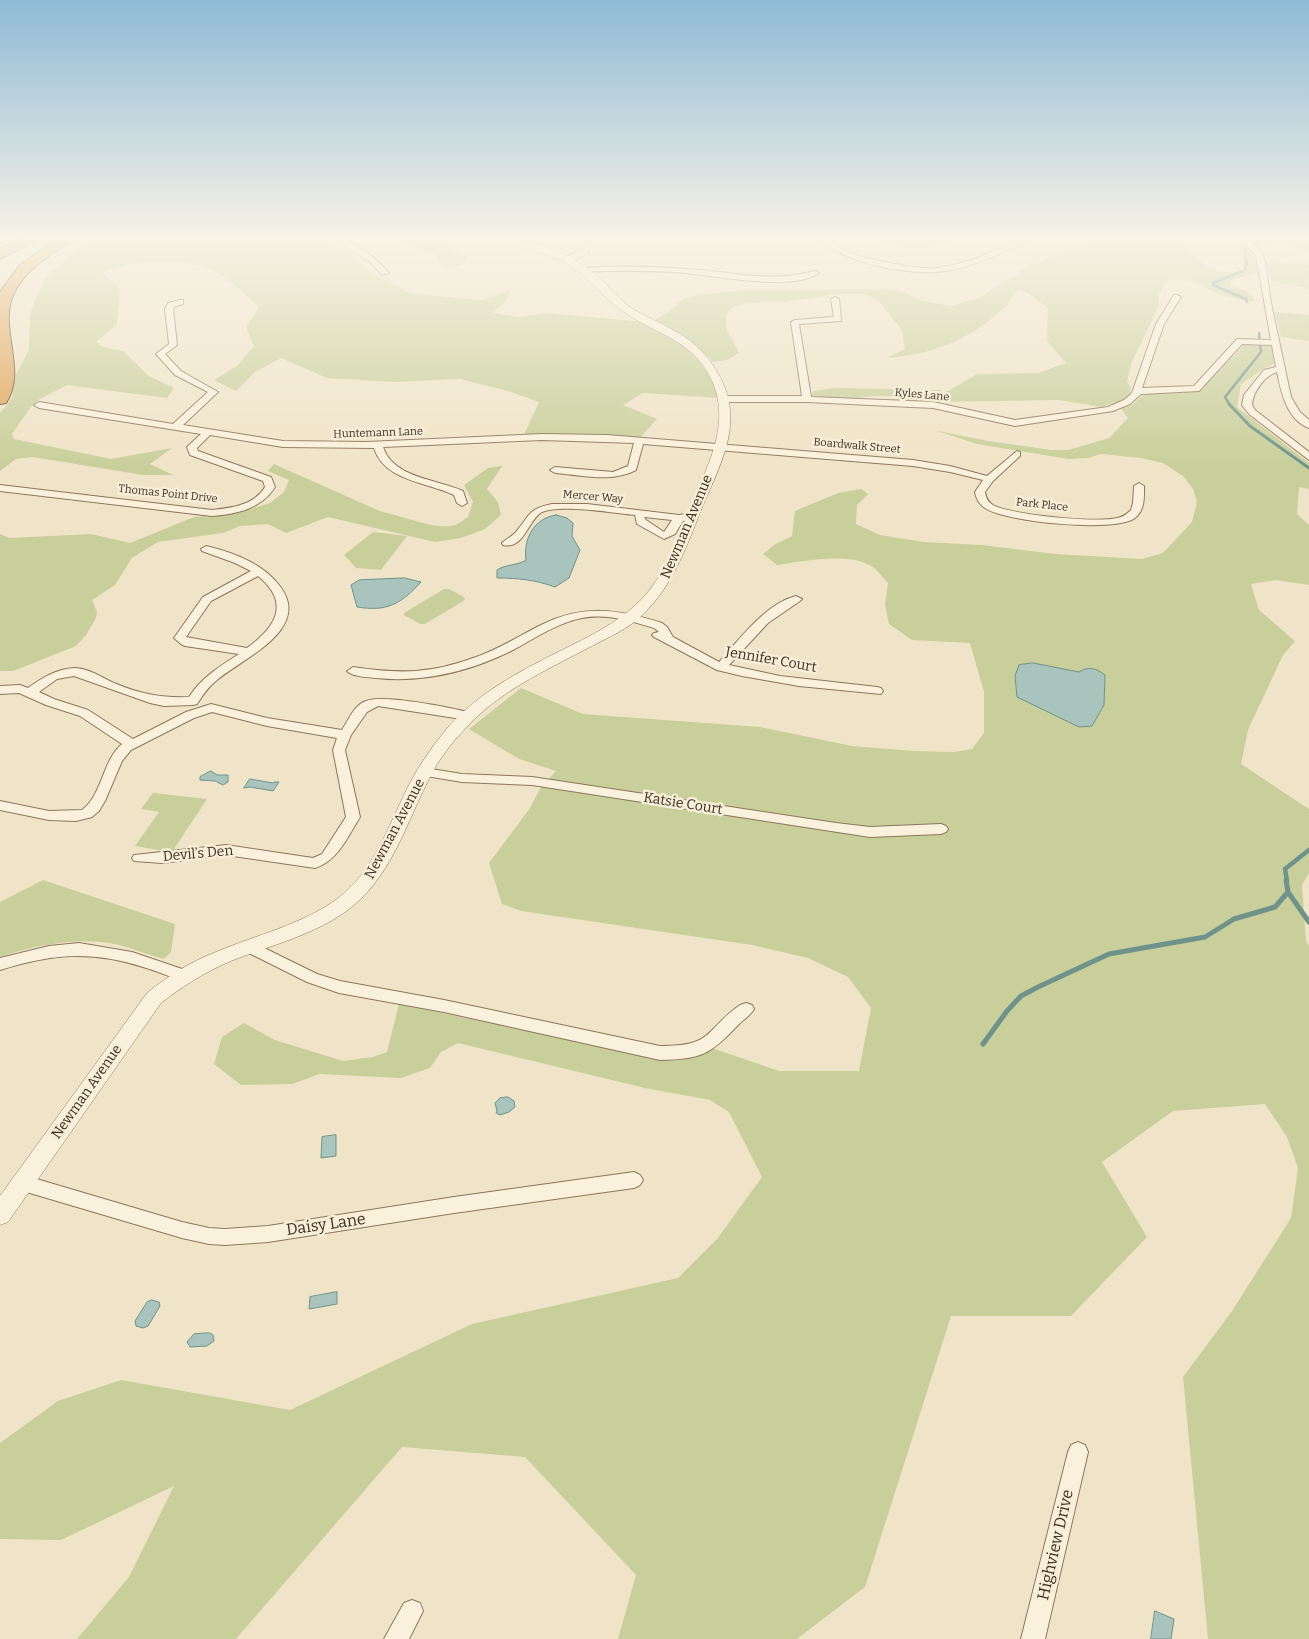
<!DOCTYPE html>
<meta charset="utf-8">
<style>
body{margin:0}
canvas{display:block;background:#f0e4c8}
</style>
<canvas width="1309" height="1639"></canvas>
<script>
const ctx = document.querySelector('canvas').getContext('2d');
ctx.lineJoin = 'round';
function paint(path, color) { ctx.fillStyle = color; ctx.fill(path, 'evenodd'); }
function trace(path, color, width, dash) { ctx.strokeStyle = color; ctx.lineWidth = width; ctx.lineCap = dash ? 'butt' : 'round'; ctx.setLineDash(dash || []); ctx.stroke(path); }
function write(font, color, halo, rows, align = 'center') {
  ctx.font = font + ' Bitter,serif'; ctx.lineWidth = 5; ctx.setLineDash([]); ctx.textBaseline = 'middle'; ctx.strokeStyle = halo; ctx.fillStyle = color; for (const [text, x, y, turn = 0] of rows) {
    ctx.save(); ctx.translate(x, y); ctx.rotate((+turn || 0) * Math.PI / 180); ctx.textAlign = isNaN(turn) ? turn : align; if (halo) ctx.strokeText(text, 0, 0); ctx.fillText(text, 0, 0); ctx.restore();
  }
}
paint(new Path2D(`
 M 94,238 L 317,238 L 343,250 L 374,275 L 412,294 L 482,300 L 511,289 L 506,302 L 492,313 L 518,317 L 548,313 L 644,322 L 667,334 L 685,347 L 699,361 L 713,380 L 719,398 L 643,393 L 623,405 L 657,419 L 640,438 L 574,434 L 524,435 L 539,402 L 508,391 L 460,379 L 394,382 L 327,378 L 281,358 L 255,372 L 236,391 L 214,380 L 237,366 L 254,346 L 246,327 L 259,307 C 246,296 232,280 217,273 C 181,254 138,259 102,273 L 120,288 L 117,324 L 96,342 L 103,347 L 123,351 L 149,376 L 174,388 L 167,398 L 67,385 L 40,399 L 31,407 L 12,434 L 14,439 L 111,459 L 172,448 L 150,464 L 173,475 L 143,475 L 33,457 L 16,459 L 0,471 L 0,413 L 12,398 L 16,374 L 29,350 L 30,315 L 36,297 L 48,276 L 78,249 Z
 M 394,238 L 441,238 L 453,250 L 468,258 C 463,266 454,267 445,268 L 434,254 L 418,249 Z
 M 872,238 L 960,238 C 929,252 903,251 872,238 Z
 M 1083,238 L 1193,238 L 1179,242 C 1194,258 1219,281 1242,269 L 1243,261 L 1239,250 L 1244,246 L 1256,260 L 1258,271 L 1253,274 L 1231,280 L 1231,286 L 1246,291 L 1253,297 L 1254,301 L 1244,301 L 1215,293 L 1195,282 L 1183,279 L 1170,280 L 1164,284 L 1159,295 L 1158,308 L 1131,364 L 1127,382 L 1131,387 L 1130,393 L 1123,401 L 1101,407 L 1059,400 L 936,402 L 866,400 L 931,398 L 950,390 L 977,374 L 1038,373 L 1066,363 L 1047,341 L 1048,308 L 1025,291 L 1018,290 C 1013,296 1010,303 1004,308 C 968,341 934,354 886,358 L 905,349 L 902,330 L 878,300 L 863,294 L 836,294 L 785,302 L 747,303 L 732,307 L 726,315 L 726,328 L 739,353 L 727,360 L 713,362 C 696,344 676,332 655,320 L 672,309 L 683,299 L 697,295 L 745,290 L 893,289 L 905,292 L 918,300 L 951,306 L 979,298 L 1029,266 L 1092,241 Z
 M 1248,238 L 1309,238 L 1309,251 L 1280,244 L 1258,247 Z
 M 1266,262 L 1309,265 L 1309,289 L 1271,281 Z
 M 1275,312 L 1309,315 L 1309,341 L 1281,337 Z
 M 1246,343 L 1269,344 L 1273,348 L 1274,364 L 1265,368 L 1241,384 L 1237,407 L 1309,463 L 1309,489 L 1299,487 L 1297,514 L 1309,525 L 1309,585 L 1276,580 L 1251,584 L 1259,610 L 1295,641 L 1283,655 L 1248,730 L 1241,764 L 1309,809 L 1309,873 L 1302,885 L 1306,941 L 1309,946 L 1309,1639 L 1208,1639 L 1183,1377 L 1232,1311 L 1291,1218 L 1298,1168 L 1287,1137 L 1265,1104 L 1173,1111 L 1102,1162 L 1147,1237 L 1071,1316 L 951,1316 L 865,1587 L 797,1639 L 618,1639 L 636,1575 L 525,1457 L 402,1447 L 236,1639 L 77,1639 L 129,1577 L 174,1486 L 61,1540 L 0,1539 L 0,1443 L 58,1401 L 121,1380 L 290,1410 L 472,1324 L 678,1278 L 717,1239 L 762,1177 L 729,1112 L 710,1100 L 645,1088 L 458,1043 L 441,1052 L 430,1068 L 401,1078 L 320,1074 L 292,1084 L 241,1085 L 214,1064 L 222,1037 L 244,1023 L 275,1040 L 343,1061 L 373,1057 L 387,1052 L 399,1004 L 581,1042 L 673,1059 L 695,1057 L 712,1048 L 779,1071 L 859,1071 L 871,1008 L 848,977 L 808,958 L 752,945 L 521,911 L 502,904 L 489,863 L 530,808 L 541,787 L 556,771 L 519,759 L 469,729 L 521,688 L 583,714 L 760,727 L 852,746 L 914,751 L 954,752 L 972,749 L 984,733 L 984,692 L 970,643 L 912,640 L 889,624 L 885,605 L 888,583 C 883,578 879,572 874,568 C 852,551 803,561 777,565 L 763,554 L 774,545 L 792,536 L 795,511 L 838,493 L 861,489 L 868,494 L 857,505 L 856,524 L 880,535 L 923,542 L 982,545 L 1055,554 L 1142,559 L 1163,553 L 1192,522 L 1197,502 L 1193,489 L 1183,476 L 1163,463 L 1141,458 L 1101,454 L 1088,458 L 1069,459 L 977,444 L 934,430 L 988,441 L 1051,450 L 1068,450 L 1109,438 L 1128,418 L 1121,409 L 1133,404 L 1144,394 L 1199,391 Z
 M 836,388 L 943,390 L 932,396 L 874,396 L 848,399 L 811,396 L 814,391 Z
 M 274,464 L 382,512 C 401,515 437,531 455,525 C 459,524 464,519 468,517 L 473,502 L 464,485 L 488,468 L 502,466 L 487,489 L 498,502 L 501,515 L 485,529 L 461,538 L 435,542 L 328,517 L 286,533 L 268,524 L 240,526 L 223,533 L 158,542 L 132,558 L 115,585 L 92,600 L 97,612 L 96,618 L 86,635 L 76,646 L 13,671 L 0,671 L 0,534 L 10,538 L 91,534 L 130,543 L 194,517 L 234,514 L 270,503 L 284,492 L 289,480 L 268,471 Z
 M 373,532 L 407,536 L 381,570 L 356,568 L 344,555 Z
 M 444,589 L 449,589 L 464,597 L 465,600 L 425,624 L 420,624 L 404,615 L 404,613 Z
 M 153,793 L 207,799 L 172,852 L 135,846 L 159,812 L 141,809 Z
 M 43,880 L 175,924 L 171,952 L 164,959 C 149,955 134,949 119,945 C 79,936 38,945 0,957 L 0,902 Z`), '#c9cf9b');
const water = new Path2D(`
 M 556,515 L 567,518 L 573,523 L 572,536 L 580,550 L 569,578 L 555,587 C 536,580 518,578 497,578 L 497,570 C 506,564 516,566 526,560 C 523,539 534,518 556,515 Z
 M 405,578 L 421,582 C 401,604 387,612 357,607 L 351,585 L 359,580 Z
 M 1033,663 L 1079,672 C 1089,666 1096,668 1105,675 L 1104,705 L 1092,726 L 1079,727 L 1017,697 L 1015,676 L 1019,665 Z
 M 211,771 L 217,775 L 228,775 L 228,782 L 223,785 L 215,781 L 200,780 L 200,777 Z
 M 250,779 L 273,783 L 274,782 L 279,782 L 273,791 L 250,787 L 244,788 Z
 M 508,1097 L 514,1101 L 515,1107 L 509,1112 L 500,1115 L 496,1113 L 497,1111 L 495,1103 L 500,1098 Z
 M 336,1135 L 336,1156 L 321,1158 L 322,1137 Z
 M 337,1292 L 337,1304 L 309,1309 L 310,1297 Z
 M 152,1300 L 159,1302 L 160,1306 L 148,1326 L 143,1328 L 136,1326 L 135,1321 L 147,1302 Z
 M 210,1333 L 213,1335 L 214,1341 L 207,1346 L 190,1347 L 187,1342 L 194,1334 Z
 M 1155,1611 L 1174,1619 L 1171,1639 L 1151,1639 Z`);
paint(water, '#a9c4bc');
trace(water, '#6f938a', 1);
trace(new Path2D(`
 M 1247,302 L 1246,299 L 1213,285 L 1213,283 L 1245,270 L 1247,263 L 1244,249 L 1257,244 L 1259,238
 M 1230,405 L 1225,397 L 1261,352 L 1259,333`), '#6f938a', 2.5);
trace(new Path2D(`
 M 1229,404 L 1250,426 L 1309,468`), '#6f938a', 3);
trace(new Path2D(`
 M 1287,881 L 1285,869 L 1309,850`), '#6f938a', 4.5);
trace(new Path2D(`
 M 1286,880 L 1288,892 L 1309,922
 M 983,1044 L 1007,1011 L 1021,996 L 1038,987 L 1109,954 L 1205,937 L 1234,919 L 1275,907 L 1288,892`), '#6f938a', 5);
const minor = new Path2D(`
 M 335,238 C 352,238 378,260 389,273 L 382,275 L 371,263 Z
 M 584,238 L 591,238 L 588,253 L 579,258 L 564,262 L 564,258 L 582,250 Z
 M 820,238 L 828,238 C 839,252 858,256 875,260 C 895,264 915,269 936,268 C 967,265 997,249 1026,238 L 1036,238 C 1029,243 1019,246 1011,249 C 987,259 961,271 935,272 C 906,274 838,262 820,238 Z
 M 1237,238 L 1245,238 L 1260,250 L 1265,261 L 1271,303 L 1291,397 L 1300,412 L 1309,420 L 1309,428 C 1287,420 1281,392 1277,372 C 1264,376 1253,392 1252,405 L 1255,410 L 1309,452 L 1309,460 L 1249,414 L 1242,405 L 1244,395 L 1264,370 L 1276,367 L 1272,345 L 1242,344 L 1199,391 L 1141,394 L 1130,404 L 1113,411 L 1015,426 L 933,408 L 807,402 L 724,402 L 719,399 L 724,396 L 802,396 L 791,322 L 795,320 L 834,317 L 831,299 L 835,297 L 839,299 L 841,321 L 799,324 L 811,397 L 933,402 L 1015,420 L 1108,407 L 1124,400 L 1132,393 L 1156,324 L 1174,295 L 1177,295 L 1181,297 L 1164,324 L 1142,388 L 1194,386 L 1237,339 L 1271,340 L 1257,261 L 1254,253 Z
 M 599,267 C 633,266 667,267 700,270 C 743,274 772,282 815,271 L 819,273 C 792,293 709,274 675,272 C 645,271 616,270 586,272 L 582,270 L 586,268 Z
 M 180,300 L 183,300 L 183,304 L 174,307 L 173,309 L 177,345 L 165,354 L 181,371 L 218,392 L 183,425 L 283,441 L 367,442 L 542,434 L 607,435 L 913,460 L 950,466 L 987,476 L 1017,451 L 1020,452 L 1020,456 L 993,481 L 985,492 C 986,498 988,502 993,505 C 1011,515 1097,523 1117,518 C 1123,517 1127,514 1131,510 L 1133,503 L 1134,486 L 1139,483 L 1144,486 C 1144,498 1145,510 1135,518 C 1116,533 1004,522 985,508 C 979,504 976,498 975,492 L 983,480 L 950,472 L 913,466 L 643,444 L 636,470 C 611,483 582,475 555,473 L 550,470 L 555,467 L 613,472 L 628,466 L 634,443 L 542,440 L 383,447 C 393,478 437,479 463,491 L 467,503 L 462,506 L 457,503 L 454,495 C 427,482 384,481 374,448 L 283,447 L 210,435 L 197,448 L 198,451 L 271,477 L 275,487 C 261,509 237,514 212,516 L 0,491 L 0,485 L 212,510 C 232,508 254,505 265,487 L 263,481 L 190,455 L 187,447 L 201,434 L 39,408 L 34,405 L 39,402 L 173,424 L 208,392 L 175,375 L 156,354 L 169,344 L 165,309 L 168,303 Z
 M 552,504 L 587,504 L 679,515 L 693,513 L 698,516 L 697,518 L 683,521 L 675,534 L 664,539 L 637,524 L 635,515 C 614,513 561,504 542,512 C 528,520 524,550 503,545 L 502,543 C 506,539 511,537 515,533 C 530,516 527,509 552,504 ZM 644,517 L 672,520 L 664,532 L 646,520 Z
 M 206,546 C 232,552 262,563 279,585 C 314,629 243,658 217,680 C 208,687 203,695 197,704 L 193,705 L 164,706 L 150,703 L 74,676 L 57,679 L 39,692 L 54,699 L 88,710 L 133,739 L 186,712 L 211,704 L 267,718 L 342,730 C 348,721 354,705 366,701 C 384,694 452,708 472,713 L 474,716 L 468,720 L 378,706 L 367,712 L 351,735 L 345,750 L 360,817 C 348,836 338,861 315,868 L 226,855 L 162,863 L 134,861 L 132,858 L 134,855 L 226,845 L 313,858 L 322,854 L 346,817 L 333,750 L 337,738 L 267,726 L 212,712 L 194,718 L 131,750 L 122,761 L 105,801 L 99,811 L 92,817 L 76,821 L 49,820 L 0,810 L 0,801 L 49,811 L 82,810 C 103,794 102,761 122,744 L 80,716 L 46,705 L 19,693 L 0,694 L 0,686 L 20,685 L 28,688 C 42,678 56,669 74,668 C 88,668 101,677 114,683 C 140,694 161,698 189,697 C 201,678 220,666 239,654 L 185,646 L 181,644 L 174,638 L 203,597 L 251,571 L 235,563 L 202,551 L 201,549 ZM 258,576 C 291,603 276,627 247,648 L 186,637 L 211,601 Z
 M 796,596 L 802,599 L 800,601 L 768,623 L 729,665 L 780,676 L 877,687 L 881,688 L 883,691 L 881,694 L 799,686 L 742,676 L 717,670 L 654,637 L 652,635 L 654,633 L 659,632 L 654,628 C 631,621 606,613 582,618 C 557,623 535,638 513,650 C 471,671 423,683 376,678 C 367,677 353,677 347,671 L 353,667 C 400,674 431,674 476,657 C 499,649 519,636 541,625 C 583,604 618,609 662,623 L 667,627 L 673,637 L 719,662 C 739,640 766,603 796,596 Z
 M 425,768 L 462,774 L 532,777 L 836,823 L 870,827 L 941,824 L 946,826 L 948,829 L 946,832 L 941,834 L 870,837 L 532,785 L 462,782 L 420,775 L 418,772 L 420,769 Z
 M 250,941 L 317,974 L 340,981 L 444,1000 L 660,1046 C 715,1046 703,1031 740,1005 L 746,1003 L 752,1005 L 754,1009 C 750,1016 743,1020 738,1025 C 710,1055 701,1059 660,1060 L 444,1012 L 339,993 L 307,982 L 245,951 L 242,947 L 245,943 Z
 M 79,943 L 132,952 L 188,971 L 191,975 L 188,979 L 183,981 C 170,977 157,971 143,967 C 90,950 52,954 0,970 L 0,958 L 49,946 Z
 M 634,1172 L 640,1175 L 643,1180 L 640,1185 L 634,1188 L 454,1213 L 268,1242 L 225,1245 L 209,1244 L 182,1238 L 23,1191 L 17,1188 L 14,1183 L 17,1178 L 23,1175 L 182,1222 L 209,1228 L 225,1229 L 268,1226 L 454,1197 Z
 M 1078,1442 L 1085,1445 L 1088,1452 L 1045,1639 L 1021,1639 L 1068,1452 L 1071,1445 Z
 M 412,1600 L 420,1603 L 423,1611 L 409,1639 L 384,1639 L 404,1603 Z`);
const tertiary = new Path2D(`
 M 505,238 C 531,236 576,258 596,275 C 608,285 617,298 630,307 C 643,316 658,321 671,329 C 689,338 703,350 714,367 C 748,418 722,460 701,510 C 685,551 671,590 637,620 C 622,632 603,640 586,649 C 543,672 498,692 465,729 C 454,740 444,753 436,766 C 409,813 396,870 353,906 C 319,934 271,945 231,961 C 205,972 183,986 161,1003 L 8,1222 L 0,1225 L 0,1196 L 147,993 C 168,976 190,962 216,952 C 256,935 301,925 337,899 C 375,871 389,823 410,783 C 421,762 434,744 449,726 C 479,693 518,672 558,652 C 590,636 625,620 648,592 C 672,563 683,522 698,488 C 713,456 728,419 713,383 C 695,339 655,335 621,310 C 600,295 587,274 564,262 C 545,253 522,249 505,238 Z`);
const motorway = new Path2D(`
 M 21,238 L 38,238 L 36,241 L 0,259 L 0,249 Z
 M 59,238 L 75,238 C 71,244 62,247 56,251 C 38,263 20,277 12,298 C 0,331 27,372 6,403 L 0,404 L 0,292 L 20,265 Z`);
trace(minor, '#8d765c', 2);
trace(tertiary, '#8d765c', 1);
trace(motorway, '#5b4430', 2);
paint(minor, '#faf1dc');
paint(tertiary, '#faf1dc');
paint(motorway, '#e0a458');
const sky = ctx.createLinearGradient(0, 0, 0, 467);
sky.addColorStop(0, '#8fbad6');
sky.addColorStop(0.51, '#f8f3e6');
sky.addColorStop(1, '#f8f3e600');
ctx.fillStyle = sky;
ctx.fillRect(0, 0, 1309, 467);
write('11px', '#3d2e20', '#f7eed8', [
 ["Kyles Lane",922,395,5],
 ["Huntemann Lane",378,433,-2],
 ["Boardwalk Street",857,446,5],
 ["Thomas Point Drive",168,494,6],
 ["Mercer Way",593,497,5],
 ["Park Place",1042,505,6]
]);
write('14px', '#3d2e20', '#f7eed8', [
 ["Newman Avenue",687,527,-67],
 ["Jennifer Court",771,660,10],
 ["Katsie Court",683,804,9],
 ["Newman Avenue",395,829,-62],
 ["Devil’s Den",198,854,-5],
 ["Newman Avenue",87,1092,-55]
]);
write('16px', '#3d2e20', '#f7eed8', [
 ["Daisy Lane",326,1225,-8],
 ["Highview Drive",1056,1545,-77]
]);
</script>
